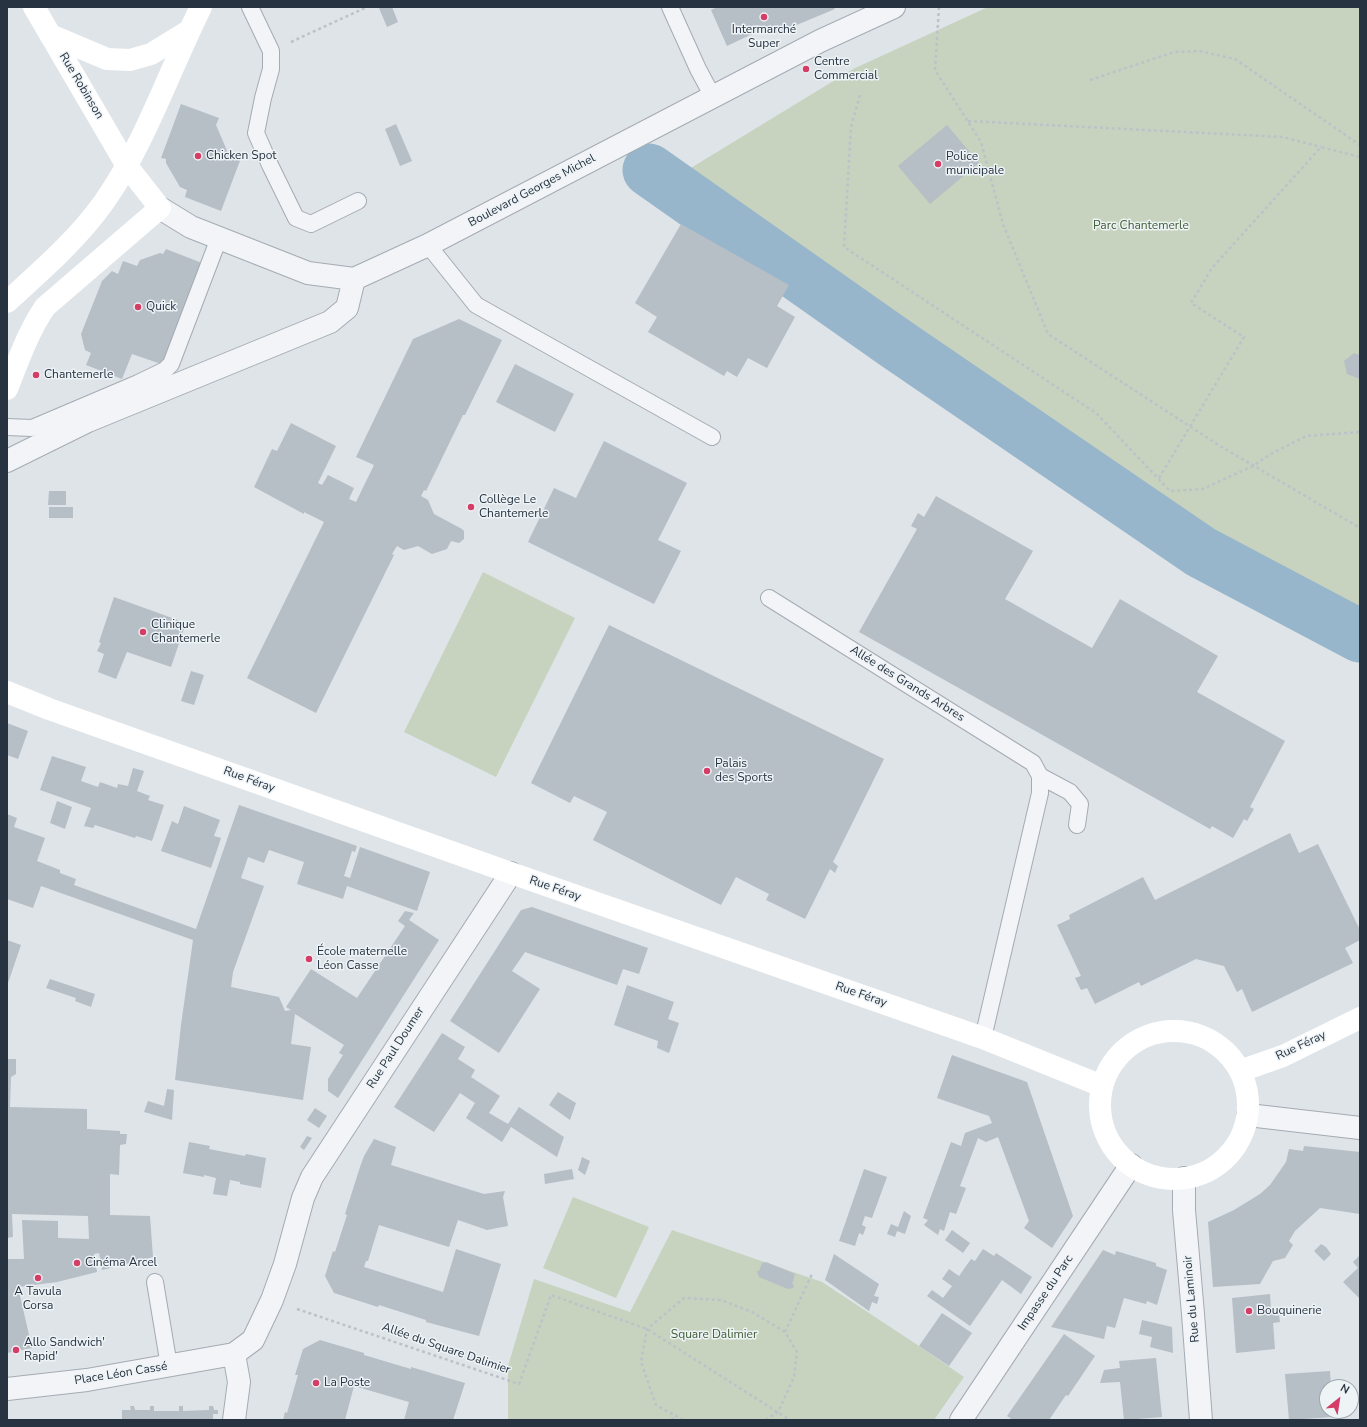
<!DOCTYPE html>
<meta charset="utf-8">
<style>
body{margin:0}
#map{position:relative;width:1367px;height:1427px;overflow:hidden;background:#dfe4e9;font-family:"Nunito Sans",sans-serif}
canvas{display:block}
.frame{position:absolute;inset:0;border:8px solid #273341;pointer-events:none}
.north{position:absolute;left:1319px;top:1379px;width:40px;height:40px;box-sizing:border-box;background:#eef3f6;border:1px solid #9ea6ae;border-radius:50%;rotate:30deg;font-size:11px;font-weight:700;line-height:16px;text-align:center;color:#273341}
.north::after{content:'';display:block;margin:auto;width:14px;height:18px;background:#d43d66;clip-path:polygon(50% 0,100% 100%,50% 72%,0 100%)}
</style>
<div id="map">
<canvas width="1367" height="1427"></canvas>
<div class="frame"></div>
<div class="north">N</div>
</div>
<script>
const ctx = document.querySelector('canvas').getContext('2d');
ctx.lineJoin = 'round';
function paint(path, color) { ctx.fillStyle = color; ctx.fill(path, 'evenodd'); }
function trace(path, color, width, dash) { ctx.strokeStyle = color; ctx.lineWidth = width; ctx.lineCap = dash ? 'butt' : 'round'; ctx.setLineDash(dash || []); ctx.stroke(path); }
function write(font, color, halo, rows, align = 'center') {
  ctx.font = font + ' "Nunito Sans",sans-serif'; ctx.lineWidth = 3; ctx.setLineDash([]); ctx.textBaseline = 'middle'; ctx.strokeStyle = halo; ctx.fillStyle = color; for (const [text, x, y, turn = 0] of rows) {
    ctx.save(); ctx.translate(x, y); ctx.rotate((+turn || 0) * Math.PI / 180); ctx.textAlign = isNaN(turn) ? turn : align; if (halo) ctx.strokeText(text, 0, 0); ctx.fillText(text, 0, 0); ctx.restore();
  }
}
paint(new Path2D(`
 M 988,7 L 1360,7 L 1360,611 L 1156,503 L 681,174 L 853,69 Z
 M 483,572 L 575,618 L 496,777 L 404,732 Z
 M 573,1197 L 649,1227 L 616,1298 L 543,1268 Z
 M 672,1230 L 822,1282 L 919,1346 L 964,1377 L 934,1420 L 508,1420 L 508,1366 L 534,1279 L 630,1312 Z`), '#c7d3bf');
trace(new Path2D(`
 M 649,170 L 895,343 L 1201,552 L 1360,636`), '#98b6cb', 53);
paint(new Path2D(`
 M 382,7 L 392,7 L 398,22 L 387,27 L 379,8 Z
 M 717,7 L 834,7 L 835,9 L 775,34 L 771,25 L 727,46 L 711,10 Z
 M 181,104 L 219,118 L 216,125 L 228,153 L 241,158 L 221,211 L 185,197 L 187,190 L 180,187 L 166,163 L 166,159 L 161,158 Z
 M 396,124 L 412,161 L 400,166 L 385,129 Z
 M 947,125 L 979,163 L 930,204 L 898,166 Z
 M 681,224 L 789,285 L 777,306 L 795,317 L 767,368 L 748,358 L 737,377 L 727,371 L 724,376 L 648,332 L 657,317 L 635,303 Z
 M 166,249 L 202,263 L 164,365 L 132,354 L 122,379 L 86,365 L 91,353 L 85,350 L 81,334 L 102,281 L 112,271 L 118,274 L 123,261 L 137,266 L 140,260 L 160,253 L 163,254 Z
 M 459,319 L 502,340 L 465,415 L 463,415 L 426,491 L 424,490 L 421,496 L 428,500 L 434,514 L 462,529 L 464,531 L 464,539 L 459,543 L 451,541 L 447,549 L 432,554 L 418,546 L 404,550 L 397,546 L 392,554 L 394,555 L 316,713 L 247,678 L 324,522 L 304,512 L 304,514 L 254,487 L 272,449 L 277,451 L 291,423 L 336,446 L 318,483 L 322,485 L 328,475 L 354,488 L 349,499 L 356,502 L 374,465 L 356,457 L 413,339 Z
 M 1354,353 L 1360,355 L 1360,379 L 1347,374 L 1344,361 Z
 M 515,364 L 574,394 L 555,432 L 496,402 Z
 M 604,441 L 687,483 L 658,540 L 681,551 L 654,604 L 528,542 L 554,488 L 576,498 Z
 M 49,491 L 66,491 L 66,505 L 48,505 Z
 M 936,496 L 1033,551 L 1005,599 L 1092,648 L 1120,599 L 1218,656 L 1197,692 L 1285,741 L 1250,807 L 1254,809 L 1247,821 L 1244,819 L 1233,838 L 1212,826 L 1210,829 L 859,632 L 917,529 L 911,526 L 918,513 L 924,517 Z
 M 49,507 L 73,507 L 73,518 L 49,518 Z
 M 114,597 L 186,623 L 171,667 L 127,652 L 116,679 L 98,672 L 104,654 L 97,651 L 101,643 L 99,642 Z
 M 609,625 L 884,759 L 833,862 L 838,866 L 835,873 L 830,869 L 805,919 L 766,900 L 769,894 L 736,877 L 721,905 L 593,840 L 607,812 L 574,796 L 570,803 L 531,783 Z
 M 191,671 L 204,675 L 194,705 L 181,701 Z
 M 7,723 L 28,731 L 18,759 L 7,755 Z
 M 52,756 L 86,767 L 81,781 L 98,787 L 100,782 L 117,788 L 118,784 L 128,786 L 133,768 L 144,771 L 137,791 L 150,796 L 148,800 L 164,805 L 152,841 L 136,836 L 135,838 L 95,825 L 93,828 L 84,826 L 91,808 L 40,790 Z
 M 57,801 L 72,807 L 65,829 L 50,823 Z
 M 239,805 L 357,846 L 355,852 L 352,851 L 344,876 L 350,878 L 360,847 L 430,872 L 417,911 L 347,886 L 343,899 L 297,884 L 304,862 L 269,850 L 264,863 L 248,857 L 241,878 L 264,886 L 233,972 L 231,987 L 279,997 L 285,1011 L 291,1010 L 286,1007 L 311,969 L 357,998 L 405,926 L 398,921 L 405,911 L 414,913 L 409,920 L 439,940 L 338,1098 L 328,1091 L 328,1079 L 343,1055 L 339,1053 L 344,1045 L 295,1014 L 291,1044 L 311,1047 L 303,1100 L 175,1080 L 181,1025 L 193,940 L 41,886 L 33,908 L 7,899 L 7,814 L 17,818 L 14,827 L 45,838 L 37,861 L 60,870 L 60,873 L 76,879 L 74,885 L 196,929 Z
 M 184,806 L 220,820 L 214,836 L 221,838 L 211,868 L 161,851 L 172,821 L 178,824 Z
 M 1290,833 L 1299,853 L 1318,844 L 1360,930 L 1360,940 L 1345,948 L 1353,963 L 1252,1012 L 1242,989 L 1237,992 L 1224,966 L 1196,959 L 1141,986 L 1139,982 L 1095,1004 L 1087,988 L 1081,990 L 1075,978 L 1081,976 L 1057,925 L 1070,919 L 1069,915 L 1143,877 L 1155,900 Z
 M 532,907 L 648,948 L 639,974 L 623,969 L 617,985 L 525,952 L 512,971 L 540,989 L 499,1053 L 450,1021 L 521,910 Z
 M 7,940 L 21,945 L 7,986 Z
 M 50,979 L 95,994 L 91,1007 L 75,1001 L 76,998 L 46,988 Z
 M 627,985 L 674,1002 L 668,1019 L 679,1023 L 669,1053 L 657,1048 L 658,1041 L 614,1025 Z
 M 442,1033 L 465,1047 L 458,1059 L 475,1070 L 471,1077 L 500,1096 L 489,1113 L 508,1124 L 519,1107 L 564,1137 L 557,1157 L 511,1127 L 502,1142 L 466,1118 L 475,1103 L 460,1093 L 434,1132 L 394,1107 Z
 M 952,1055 L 1027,1082 L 1073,1216 L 1052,1248 L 1024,1228 L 1029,1221 L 998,1137 L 986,1142 L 978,1138 L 960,1186 L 966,1188 L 956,1214 L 950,1212 L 944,1231 L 940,1229 L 938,1235 L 924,1225 L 928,1220 L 923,1218 L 951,1142 L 961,1146 L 965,1133 L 992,1123 L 989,1116 L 937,1098 Z
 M 7,1059 L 16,1059 L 16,1074 L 11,1077 L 10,1107 L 87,1109 L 87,1129 L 120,1131 L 120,1134 L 127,1134 L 126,1144 L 120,1145 L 119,1175 L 110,1174 L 110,1215 L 150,1216 L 153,1257 L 102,1270 L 99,1253 L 94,1254 L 97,1272 L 57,1282 L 18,1287 L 32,1348 L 7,1353 L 7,1259 L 24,1259 L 22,1220 L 58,1221 L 58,1238 L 89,1239 L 88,1216 L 12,1214 L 13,1237 L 7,1238 Z
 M 167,1089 L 174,1090 L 172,1120 L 144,1112 L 148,1101 L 164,1106 Z
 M 558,1092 L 576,1103 L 570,1120 L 549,1105 Z
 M 315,1108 L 327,1116 L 319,1128 L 307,1120 Z
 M 307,1136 L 312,1138 L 304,1150 L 300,1147 Z
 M 374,1139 L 396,1147 L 391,1165 L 484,1194 L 505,1191 L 503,1197 L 508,1226 L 487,1230 L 458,1220 L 449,1247 L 379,1225 L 368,1261 L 366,1261 L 364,1267 L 443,1292 L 456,1249 L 501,1264 L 479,1336 L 426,1322 L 426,1320 L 379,1305 L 378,1307 L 334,1293 L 325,1276 L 333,1251 L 335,1252 L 347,1215 L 345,1214 L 360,1167 L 364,1156 Z
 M 189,1142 L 210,1146 L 209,1149 L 245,1156 L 246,1154 L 266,1158 L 261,1188 L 240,1184 L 240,1182 L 230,1180 L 227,1196 L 213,1194 L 216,1178 L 204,1175 L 204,1177 L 183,1173 Z
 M 1304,1146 L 1360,1152 L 1360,1214 L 1320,1208 L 1295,1231 L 1289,1241 L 1293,1245 L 1285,1258 L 1273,1261 L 1260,1284 L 1213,1287 L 1208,1222 L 1234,1210 L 1260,1194 L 1270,1185 L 1286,1162 L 1289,1149 L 1303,1151 Z
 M 582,1157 L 590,1161 L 585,1175 L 578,1170 Z
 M 572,1169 L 574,1179 L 545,1184 L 544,1174 Z
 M 864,1169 L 887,1177 L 872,1218 L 865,1216 L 862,1225 L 866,1227 L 863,1235 L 859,1233 L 855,1246 L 839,1241 Z
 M 904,1211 L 911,1216 L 905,1234 L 897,1231 L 895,1237 L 887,1234 L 891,1224 L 898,1227 Z
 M 952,1230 L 970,1243 L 963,1253 L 945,1240 Z
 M 1321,1244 L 1326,1247 L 1331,1254 L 1324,1261 L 1314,1251 Z
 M 983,1249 L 994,1256 L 996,1253 L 1032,1277 L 1021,1294 L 1002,1280 L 970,1326 L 927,1296 L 932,1290 L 943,1298 L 952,1286 L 942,1279 L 949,1269 L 959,1276 L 971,1259 L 975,1261 Z
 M 1103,1250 L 1115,1255 L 1116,1251 L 1156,1263 L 1156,1266 L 1167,1270 L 1157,1305 L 1147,1301 L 1146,1304 L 1124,1298 L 1115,1328 L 1107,1326 L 1104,1339 L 1051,1327 Z
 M 834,1254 L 879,1284 L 874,1296 L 879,1297 L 877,1304 L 872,1302 L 869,1311 L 825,1280 Z
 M 1360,1255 L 1360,1299 L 1343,1282 L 1358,1268 L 1353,1262 Z
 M 766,1262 L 795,1274 L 792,1284 L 794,1285 L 793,1288 L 788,1289 L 759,1277 L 757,1271 L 759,1271 L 762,1263 Z
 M 1270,1294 L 1271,1309 L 1278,1308 L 1280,1322 L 1273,1323 L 1275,1349 L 1236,1353 L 1232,1298 Z
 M 942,1313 L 972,1333 L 949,1366 L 919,1346 Z
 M 1142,1320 L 1172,1327 L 1173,1353 L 1150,1347 L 1152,1337 L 1139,1334 Z
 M 1064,1334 L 1095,1356 L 1068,1396 L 1066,1395 L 1049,1420 L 1013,1420 L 1007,1416 Z
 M 320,1340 L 364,1353 L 364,1355 L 411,1369 L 411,1367 L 465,1383 L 453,1420 L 404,1420 L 409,1402 L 354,1386 L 345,1420 L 283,1420 L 285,1412 L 287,1413 L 298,1375 L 295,1375 L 303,1349 Z
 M 1156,1358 L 1162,1417 L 1124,1420 L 1120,1382 L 1100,1383 L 1104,1370 L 1120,1368 L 1119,1361 Z
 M 1330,1371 L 1331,1387 L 1327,1387 L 1327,1411 L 1333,1411 L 1333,1417 L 1289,1420 L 1285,1374 Z
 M 130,1406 L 134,1406 L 135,1410 L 150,1410 L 150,1406 L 154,1406 L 154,1411 L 179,1411 L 179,1406 L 183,1406 L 183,1411 L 209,1410 L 209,1406 L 213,1406 L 214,1410 L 218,1410 L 218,1414 L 213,1414 L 213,1420 L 122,1420 L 122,1410 L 131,1410 Z`), '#b6bec6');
const lane = new Path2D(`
 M 250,7 L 271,51 L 271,69 L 263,98 L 256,133 L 270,165 L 296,218 L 311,224 L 358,201
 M 670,7 L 698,69 L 713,97
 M 428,245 L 476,305 L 712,437
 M 7,427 L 32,428 L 138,383 L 165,370 L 171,364 L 219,238
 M 769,598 L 1033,763 L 1040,776 L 1040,793 L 983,1038
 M 1040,776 L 1070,792 L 1080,804 L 1077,825
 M 155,1282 L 169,1366`);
const street = new Path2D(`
 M 160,208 L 191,227 L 308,273 L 354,279 L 428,245 L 820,41 L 894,7
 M 7,461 L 88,421 L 330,322 L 347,308 L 354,279
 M 1248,1115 L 1360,1128
 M 1184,1178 L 1184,1210 L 1193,1314 L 1201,1420
 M 7,1389 L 87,1380 L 234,1354 L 253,1340 L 272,1300 L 285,1264 L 303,1198 L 312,1177 L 511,873
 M 234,1420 L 239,1382 L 234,1354
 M 961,1420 L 1131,1165`);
trace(lane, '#a4abb3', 18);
trace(street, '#a4abb3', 24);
trace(new Path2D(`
 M 939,7 L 935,70 L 981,142 L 1003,224 L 1048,334 L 1220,446 L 1360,528
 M 291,42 L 367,7
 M 1090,80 L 1174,52 L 1199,51 L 1235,59 L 1360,145
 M 860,95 L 851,127 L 844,247 L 1096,413 L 1170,491 L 1203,489 L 1253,466 L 1269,455 L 1306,436 L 1360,432
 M 968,121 L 1283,137 L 1321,147
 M 1159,478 L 1244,337 L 1191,303 L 1212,268 L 1321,147 L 1360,157
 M 297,1309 L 519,1384 L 551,1295 L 647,1329 L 790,1420
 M 785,1332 L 812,1274
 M 672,1420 L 674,1415
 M 683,1420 L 656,1405 L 641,1362 L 647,1329 L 684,1298 L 721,1300 L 752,1312 L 785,1332 L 797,1352 L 794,1377 L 778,1412 L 765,1420`), '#bdc2c8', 2.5, [3, 3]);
trace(lane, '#f2f4f7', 16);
trace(street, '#f2f4f7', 22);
trace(new Path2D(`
 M 50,35 L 107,59 L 130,60 L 151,54 L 190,30
 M 7,302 C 41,271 77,240 104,202 C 145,144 169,71 201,7
 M 7,389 C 18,361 28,332 45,307 L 160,208 L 127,166 L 34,7
 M 7,692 L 49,709 L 511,873 L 983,1038 L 1102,1086
 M1100 1105a74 74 0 1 1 148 0a74 74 0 1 1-148 0Z
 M 1240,1071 L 1283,1056 L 1360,1018`), '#fff', 22);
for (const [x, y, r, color] of [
 [764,17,4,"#d43d66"],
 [806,69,4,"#d43d66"],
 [198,156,4,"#d43d66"],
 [938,164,4,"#d43d66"],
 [138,307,4,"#d43d66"],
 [36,375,4,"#d43d66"],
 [471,507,4,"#d43d66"],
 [143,632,4,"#d43d66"],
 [707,771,4,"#d43d66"],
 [309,959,4,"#d43d66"],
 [77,1263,4,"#d43d66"],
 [38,1278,4,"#d43d66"],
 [1249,1311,4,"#d43d66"],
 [16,1350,4,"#d43d66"],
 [316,1383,4,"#d43d66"]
]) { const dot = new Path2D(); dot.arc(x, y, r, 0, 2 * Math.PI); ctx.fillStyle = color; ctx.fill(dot); trace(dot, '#eef3f6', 1.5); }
write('12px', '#273341', '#eef3f6', [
 ["Intermarché",764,30,"center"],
 ["Super",764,44,"center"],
 ["Centre",814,62],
 ["Commercial",814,76],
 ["Chicken Spot",206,156],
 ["Police",946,157],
 ["municipale",946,171],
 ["Quick",146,307],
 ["Chantemerle",44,375],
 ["Collège Le",479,500],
 ["Chantemerle",479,514],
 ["Clinique",151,625],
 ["Chantemerle",151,639],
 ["Palais",715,764],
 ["des Sports",715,778],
 ["École maternelle",317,952],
 ["Léon Casse",317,966],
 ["Cinéma Arcel",85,1263],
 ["A Tavula",38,1292,"center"],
 ["Corsa",38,1306,"center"],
 ["Bouquinerie",1257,1311],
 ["Allo Sandwich'",24,1343],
 ["Rapid'",24,1357],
 ["La Poste",324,1383]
], 'left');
write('12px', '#273341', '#eef3f6', [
 ["Rue Robinson",81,86,59],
 ["Boulevard Georges Michel",532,191,-28],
 ["Allée des Grands Arbres",907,684,32],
 ["Rue Féray",249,780,20],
 ["Rue Féray",555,889,19],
 ["Rue Féray",861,995,19],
 ["Rue Féray",1301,1046,-25],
 ["Rue Paul Doumer",396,1048,-57],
 ["Impasse du Parc",1046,1293,-56],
 ["Rue du Laminoir",1192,1299,-95],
 ["Allée du Square Dalimier",446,1349,19],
 ["Place Léon Cassé",121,1374,-9]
]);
write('12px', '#405d34', '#eef3f6', [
 ["Parc Chantemerle",1141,226],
 ["Square Dalimier",714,1335]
]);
</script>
